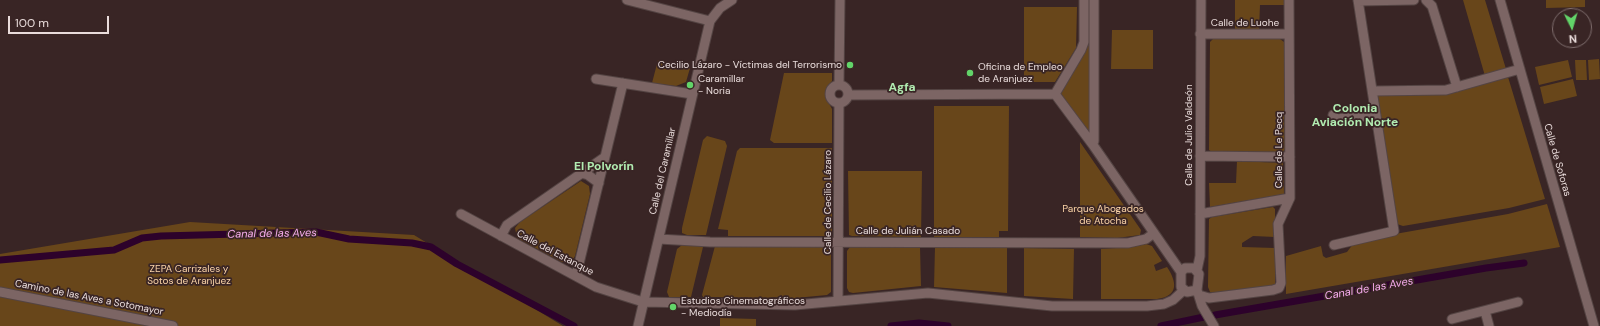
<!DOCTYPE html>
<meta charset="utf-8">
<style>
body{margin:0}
#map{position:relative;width:1600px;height:326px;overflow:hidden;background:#392525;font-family:"DM Sans",sans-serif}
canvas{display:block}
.north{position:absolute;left:1552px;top:8px;width:40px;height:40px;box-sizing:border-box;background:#392525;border:1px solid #7f6e6e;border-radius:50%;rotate:175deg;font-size:11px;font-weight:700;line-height:16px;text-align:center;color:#e9dcdb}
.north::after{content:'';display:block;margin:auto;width:14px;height:18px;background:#62d469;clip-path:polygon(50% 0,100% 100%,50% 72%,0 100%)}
.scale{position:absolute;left:8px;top:16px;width:101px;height:18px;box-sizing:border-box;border:2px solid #e9dcdb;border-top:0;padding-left:5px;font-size:12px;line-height:14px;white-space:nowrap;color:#e9dcdb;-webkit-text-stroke:3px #392525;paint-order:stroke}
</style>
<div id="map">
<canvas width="1600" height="326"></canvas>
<div class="north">N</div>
<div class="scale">100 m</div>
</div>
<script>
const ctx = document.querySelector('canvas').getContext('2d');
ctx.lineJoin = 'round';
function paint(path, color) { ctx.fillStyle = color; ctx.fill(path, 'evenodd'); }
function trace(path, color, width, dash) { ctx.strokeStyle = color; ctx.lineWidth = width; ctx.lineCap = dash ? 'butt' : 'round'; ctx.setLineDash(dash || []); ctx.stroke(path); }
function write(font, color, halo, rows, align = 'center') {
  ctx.font = font + ' "DM Sans",sans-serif'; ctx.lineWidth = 3.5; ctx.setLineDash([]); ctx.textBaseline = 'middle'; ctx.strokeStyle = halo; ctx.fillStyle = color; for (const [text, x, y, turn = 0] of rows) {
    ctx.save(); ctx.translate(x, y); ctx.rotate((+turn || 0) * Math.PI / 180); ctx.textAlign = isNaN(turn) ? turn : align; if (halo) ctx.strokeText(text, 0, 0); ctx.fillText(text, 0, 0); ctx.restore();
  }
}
paint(new Path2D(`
 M 1235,0 L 1284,0 L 1284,5 L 1260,5 L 1259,30 L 1235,30 Z
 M 1463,0 L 1485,0 L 1506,69 L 1485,76 Z
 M 1546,0 L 1585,0 L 1585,7 L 1546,8 Z
 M 1091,5 L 1091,131 L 1086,133 L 1060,96 L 1060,90 L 1082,54 L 1087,6 Z
 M 1024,7 L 1077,7 L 1076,48 L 1055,82 L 1024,82 Z
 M 1112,30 L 1153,30 L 1153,69 L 1111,69 Z
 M 1214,38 L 1280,39 L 1284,42 L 1285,149 L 1282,153 L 1212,152 L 1209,150 L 1210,42 Z
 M 1599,59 L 1600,79 L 1589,80 L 1588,60 Z
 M 658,60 L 690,68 L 686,82 L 676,86 L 652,83 Z
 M 1568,60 L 1572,77 L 1539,85 L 1535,67 Z
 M 1575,60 L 1586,60 L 1587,80 L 1576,80 Z
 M 784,73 L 832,73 L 832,81 L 826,89 L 825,96 L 832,109 L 832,143 L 774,143 L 770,140 Z
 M 1508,77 L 1545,199 L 1509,208 L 1403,226 L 1397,224 L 1377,95 L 1436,94 Z
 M 1573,79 L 1577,96 L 1544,104 L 1540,87 Z
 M 934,106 L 1009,106 L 1008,231 L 999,231 L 999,237 L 934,237 Z
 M 707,136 L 725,141 L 727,146 L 706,235 L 687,235 L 682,233 L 682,228 L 703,140 Z
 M 1080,142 L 1141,230 L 1140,235 L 1117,238 L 1080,237 Z
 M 740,148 L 832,148 L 832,231 L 830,235 L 826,236 L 728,236 L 728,230 L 718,229 L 737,151 Z
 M 1237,161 L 1283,163 L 1284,194 L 1210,207 L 1209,183 L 1236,183 Z
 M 848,171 L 922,171 L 921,237 L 852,236 L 849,235 Z
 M 581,181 L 589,186 L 590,194 L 575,256 L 572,261 L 562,262 L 517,238 L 515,228 L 520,222 Z
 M 1547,204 L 1560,247 L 1286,294 L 1286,256 L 1321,246 L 1323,256 L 1326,258 L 1347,252 L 1353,244 L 1395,234 L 1508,214 Z
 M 1273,207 L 1275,209 L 1275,237 L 1253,236 L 1242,243 L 1242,247 L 1275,248 L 1275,284 L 1272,286 L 1214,293 L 1210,292 L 1208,287 L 1209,219 L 1212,217 Z
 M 190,222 L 414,235 L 563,326 L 0,326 L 0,254 Z
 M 1146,244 L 1152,246 L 1162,261 L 1154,265 L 1156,271 L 1167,267 C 1177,282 1179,296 1157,299 L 1101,299 L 1101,249 L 1132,247 Z
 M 682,245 L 701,245 L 703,247 L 691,297 L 669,297 L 667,292 L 677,249 Z
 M 715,246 L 828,247 L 831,251 L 831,292 L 827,295 L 795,298 L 703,297 L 702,295 Z
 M 850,247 L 920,247 L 921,286 L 853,293 L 849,292 L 847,288 L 847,251 Z
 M 935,247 L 1007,247 L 1007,293 L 934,287 Z
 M 1024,248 L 1074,249 L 1073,299 L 1024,296 Z
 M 720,318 L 756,319 L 756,326 L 720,326 Z`), '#68461a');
trace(new Path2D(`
 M 0,260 L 114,250 L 142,238 L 161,236 L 316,232 L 349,239 L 412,243 L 431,247 L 457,264 L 574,326
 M 1215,315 L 1486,268 L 1524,263
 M 891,326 L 919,323 L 948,326
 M 1161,326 L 1204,317`), '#2d022b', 7);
const minor = new Path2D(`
 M 627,0 L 710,21
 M 1084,0 L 1084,42 L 1081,50 L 1055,94 L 1093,145 L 1181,272
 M 1426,0 L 1432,6 L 1457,87
 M 1500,0 L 1594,326
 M 1358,1 L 1414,0
 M 1200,34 L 1289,34
 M 596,79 L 692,94
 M 839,85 L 840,0
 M830 94a9 9 0 1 1 18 0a9 9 0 1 1-18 0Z
 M 1373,91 L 1446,90 L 1520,69
 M 848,95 L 1055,94
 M 1333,115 L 1336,119 L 1376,115
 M 1091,142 L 1094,141 L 1094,0
 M 1200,156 L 1290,157
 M 581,173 L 588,175 L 599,183
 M 461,214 L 596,287 L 643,302 L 795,305 L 928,293 L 1052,306 L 1147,306 L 1164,304 L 1173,300 L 1184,290
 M 1200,214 L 1290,198
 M 501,236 L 507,225 L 605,157
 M 659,239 L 710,242 L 1128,243 L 1146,239 L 1154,233
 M 1334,245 L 1394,231 L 1358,0
 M 1185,268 L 1194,268 L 1199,274 L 1197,290 L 1187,292 L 1181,287 L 1181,272 Z
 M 1197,270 L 1200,256 L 1201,0
 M 576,276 L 623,83
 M 1197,290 L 1202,306 L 1214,326
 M 0,292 L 173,326
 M 1199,295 L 1209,298 L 1273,290 L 1279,288 L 1281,283 L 1278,224 L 1290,198 L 1289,0
 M 838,301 L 839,103
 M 1485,311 L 1489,326
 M 1452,319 L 1518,302
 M 638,326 L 710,21 L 720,8 L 732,0`);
trace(minor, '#544443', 11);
trace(minor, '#7c6564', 9);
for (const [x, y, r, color] of [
 [850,65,4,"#62d469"],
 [970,73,4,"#62d469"],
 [690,85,4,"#62d469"],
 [673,307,4,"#62d469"]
]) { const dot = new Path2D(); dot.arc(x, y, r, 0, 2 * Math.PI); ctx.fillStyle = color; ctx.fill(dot); trace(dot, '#392525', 1.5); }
write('10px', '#e9dcdb', '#392525', [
 ["Calle de Luohe",1245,23],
 ["Calle de Julio Valdeón",1189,135,-90],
 ["Calle de Le Pecq",1279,150,-90],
 ["Calle de Soforas",1557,160,74],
 ["Calle del Caramillar",663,171,-77],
 ["Calle de Cecilio Lázaro",828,202,-90],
 ["Calle de Julián Casado",908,231],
 ["Calle del Estanque",555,253,28],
 ["Camino de las Aves a Sotomayor",89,298,11]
]);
write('10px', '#e9dcdb', '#392525', [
 ["Cecilio Lázaro - Víctimas del Terrorismo",842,65,"right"],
 ["Oficina de Empleo",978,67],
 ["de Aranjuez",978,79],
 ["Caramillar",698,79],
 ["- Noria",698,91],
 ["Estudios Cinematográficos",681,301],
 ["- Mediodía",681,313]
], 'left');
write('10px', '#fad3a7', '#392525', [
 ["Parque Abogados",1103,209],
 ["de Atocha",1103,221],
 ["ZEPA Carrizales y",189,269],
 ["Sotos de Aranjuez",189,281]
]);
write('italic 11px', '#f6aced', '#392525', [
 ["Canal de las Aves",272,234,-1],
 ["Canal de las Aves",1369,289,-10]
]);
write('bold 12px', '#b1ecb1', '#392525', [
 ["Agfa",902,88],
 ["Colonia",1355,109],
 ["Aviación Norte",1355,123],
 ["El Polvorín",604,167]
]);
</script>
